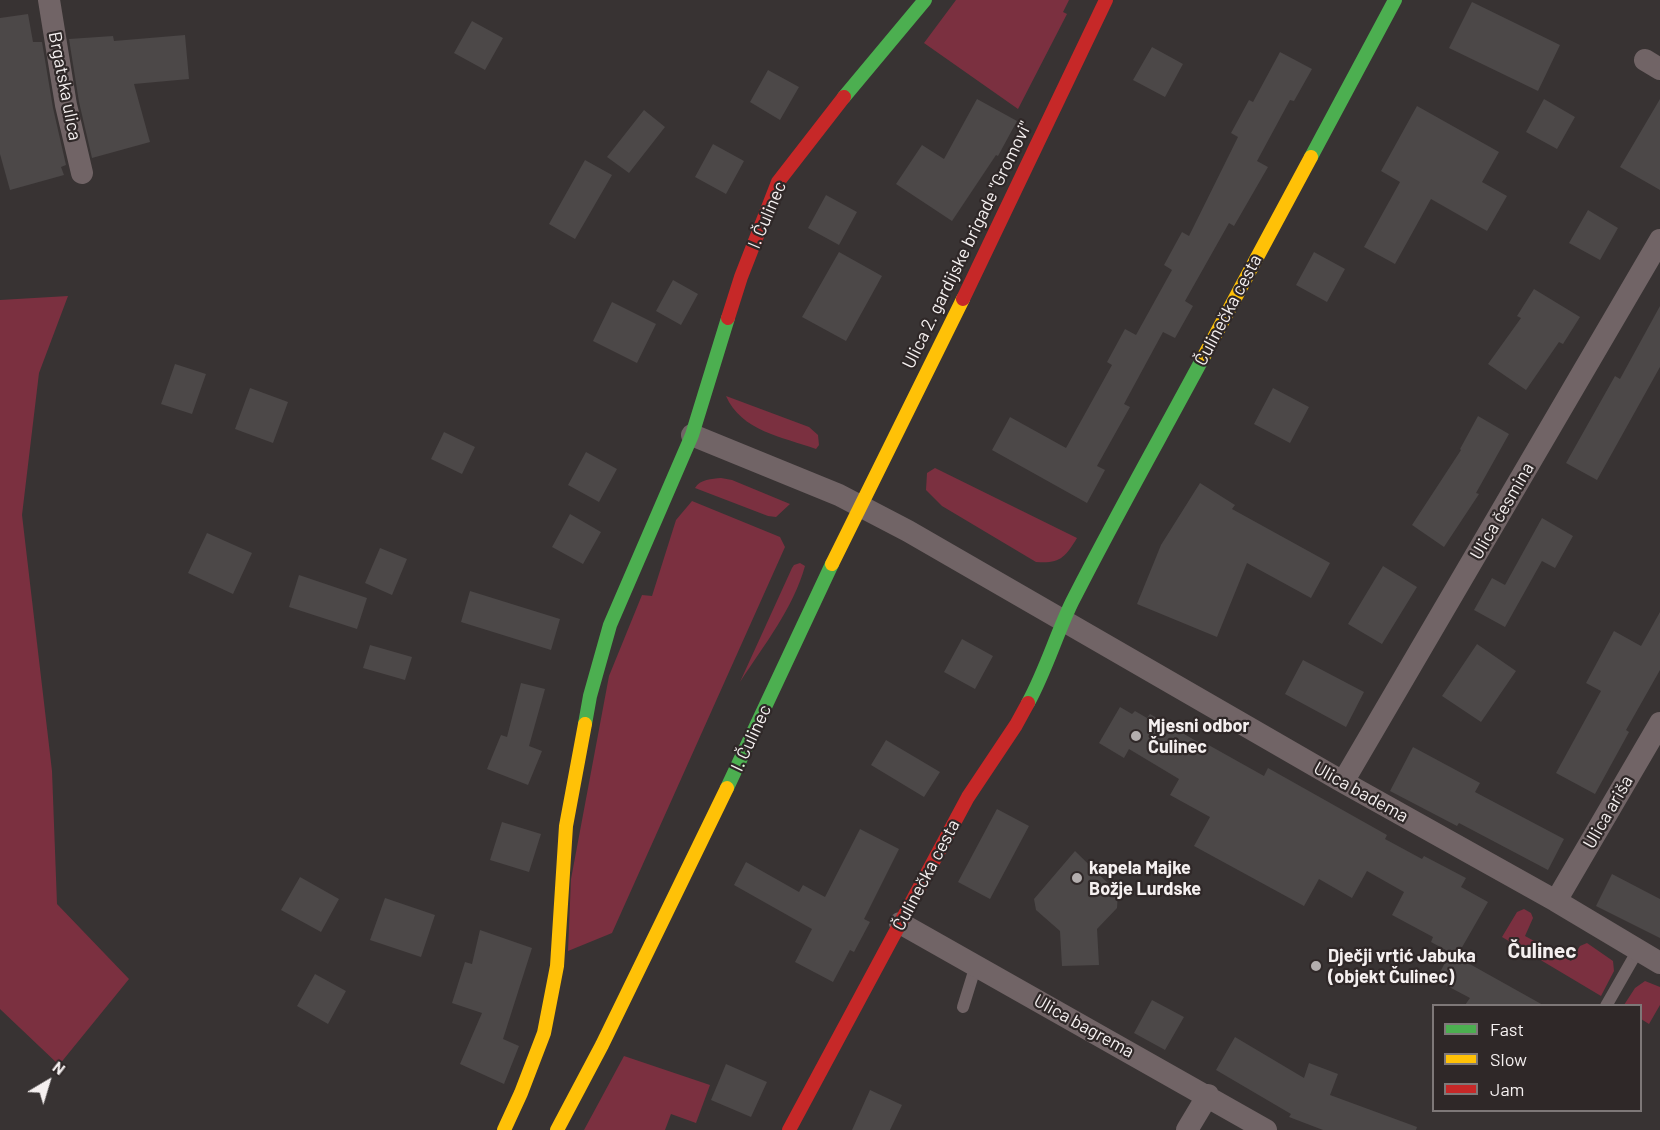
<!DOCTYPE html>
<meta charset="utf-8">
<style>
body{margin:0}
#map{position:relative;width:1660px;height:1130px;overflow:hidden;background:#383333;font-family:Barlow,sans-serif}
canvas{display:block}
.legend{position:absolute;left:1432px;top:1004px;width:210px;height:108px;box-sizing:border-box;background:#2f2828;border:2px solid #7e7878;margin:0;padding:8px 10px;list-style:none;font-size:18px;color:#f5f0f0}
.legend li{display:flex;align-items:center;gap:12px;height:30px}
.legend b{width:30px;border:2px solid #7e7878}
.north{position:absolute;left:18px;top:1052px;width:60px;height:60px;-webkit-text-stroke:4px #2f2828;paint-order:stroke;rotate:38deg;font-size:16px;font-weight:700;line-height:24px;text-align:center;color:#f5f0f0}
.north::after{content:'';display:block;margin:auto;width:21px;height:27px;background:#f5f0f0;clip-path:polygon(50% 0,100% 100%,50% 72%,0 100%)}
</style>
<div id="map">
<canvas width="1660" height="1130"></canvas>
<ul class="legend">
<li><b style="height:8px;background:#4caf50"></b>Fast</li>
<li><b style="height:8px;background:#ffc107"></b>Slow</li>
<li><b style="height:8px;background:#c62828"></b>Jam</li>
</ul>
<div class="north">N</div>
</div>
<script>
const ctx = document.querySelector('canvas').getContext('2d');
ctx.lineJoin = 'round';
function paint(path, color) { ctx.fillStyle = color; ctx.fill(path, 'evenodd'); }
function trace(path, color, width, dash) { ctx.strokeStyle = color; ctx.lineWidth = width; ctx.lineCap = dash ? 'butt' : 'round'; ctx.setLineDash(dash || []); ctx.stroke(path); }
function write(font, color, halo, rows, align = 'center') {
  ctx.font = font + ' Barlow,sans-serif'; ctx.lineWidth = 4.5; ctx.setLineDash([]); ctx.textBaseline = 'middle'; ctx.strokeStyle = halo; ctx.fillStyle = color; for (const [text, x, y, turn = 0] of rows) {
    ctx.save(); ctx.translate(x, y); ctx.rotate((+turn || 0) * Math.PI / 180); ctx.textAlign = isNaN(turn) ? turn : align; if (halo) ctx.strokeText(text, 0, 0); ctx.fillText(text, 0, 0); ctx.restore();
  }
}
paint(new Path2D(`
 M 956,0 L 1069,0 L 1063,12 L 1067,14 L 1018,109 L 924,43 Z
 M 68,296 L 39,373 L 22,515 L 52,771 L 57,904 L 129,979 L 59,1065 L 0,1009 L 0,300 Z
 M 726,396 L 809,427 L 818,435 L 819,445 L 816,449 C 783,437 741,431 726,396 Z
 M 935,468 L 1077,538 C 1065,558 1059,564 1036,562 L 942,506 L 926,490 L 927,473 Z
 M 721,478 L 732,480 L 790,504 L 776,517 L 768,516 L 695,488 C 700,479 712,479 721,478 Z
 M 692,501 L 780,537 L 785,547 L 612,933 L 568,951 L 571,879 L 609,676 L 642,595 L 652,596 L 676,520 Z
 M 800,563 L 805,566 C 793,609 764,645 740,682 L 792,568 L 794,565 Z
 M 1524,909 L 1531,913 L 1533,918 L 1525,936 L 1571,961 L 1580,946 L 1587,943 L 1613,961 L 1614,971 L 1601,996 L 1502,937 L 1517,912 Z
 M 1645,981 L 1660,987 L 1660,1005 L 1649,1024 L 1641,1019 L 1640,1006 L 1624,1005 L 1635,988 Z
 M 624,1056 L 710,1085 L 696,1123 L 671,1114 L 665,1130 L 584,1130 Z`), '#7b3040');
paint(new Path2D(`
 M 1472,2 L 1560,45 L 1538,91 L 1449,48 Z
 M 28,14 L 33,42 L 42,42 L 53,108 L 66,165 L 61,167 L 64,175 L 10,190 L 0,154 L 0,18 Z
 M 472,21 L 503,38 L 485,70 L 454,53 Z
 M 185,35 L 189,79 L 134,84 L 150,142 L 92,158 L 79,102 L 69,39 L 113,36 L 114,41 Z
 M 1152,47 L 1183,64 L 1165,97 L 1133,80 Z
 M 1280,52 L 1312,69 L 1294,101 L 1290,100 L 1257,161 L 1268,167 L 1234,226 L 1229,223 L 1185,301 L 1193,306 L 1175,338 L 1163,332 L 1124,404 L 1130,407 L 1097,466 L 1105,470 L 1087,503 L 992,450 L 1010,417 L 1066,448 L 1112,365 L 1107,362 L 1125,329 L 1136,335 L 1172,270 L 1164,265 L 1182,232 L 1189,236 L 1238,137 L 1231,133 L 1249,100 L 1253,102 Z
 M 768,70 L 799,87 L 780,120 L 750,102 Z
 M 977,99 L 1017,121 L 998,156 L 996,155 L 952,221 L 896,184 L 922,145 L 944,159 Z
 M 1544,99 L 1575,117 L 1557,149 L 1526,132 Z
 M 1660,99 L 1660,190 L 1620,167 Z
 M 1417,106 L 1499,152 L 1482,182 L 1507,196 L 1487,231 L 1431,199 L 1395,264 L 1364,247 L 1400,182 L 1381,171 Z
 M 644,110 L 665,127 L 629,173 L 607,157 Z
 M 713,144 L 744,161 L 726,194 L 695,177 Z
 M 585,160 L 612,175 L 575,239 L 549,224 Z
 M 826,195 L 857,212 L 839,245 L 808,228 Z
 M 1588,210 L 1618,228 L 1600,260 L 1569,243 Z
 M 839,252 L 882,276 L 846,341 L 802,317 Z
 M 1314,252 L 1345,269 L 1327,302 L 1296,285 Z
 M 673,280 L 698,294 L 681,325 L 656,311 Z
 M 1534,289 L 1580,317 L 1563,344 L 1559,342 L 1526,390 L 1488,364 L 1521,318 L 1517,316 Z
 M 612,302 L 656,324 L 637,363 L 593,341 Z
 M 1660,306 L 1660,367 L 1597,480 L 1566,463 L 1615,376 L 1620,379 Z
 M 175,364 L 206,374 L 192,414 L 161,404 Z
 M 250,388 L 288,402 L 273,443 L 235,429 Z
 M 1273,388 L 1309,407 L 1290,443 L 1254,424 Z
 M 1478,416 L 1509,434 L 1476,493 L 1479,494 L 1444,547 L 1412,525 L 1461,450 L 1460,449 Z
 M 444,432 L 475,447 L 462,474 L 431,459 Z
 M 586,452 L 617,469 L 599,502 L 568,485 Z
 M 1200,483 L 1235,505 L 1232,509 L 1330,563 L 1311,598 L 1247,563 L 1217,637 L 1137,604 L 1161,545 Z
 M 570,514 L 601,532 L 583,564 L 552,547 Z
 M 1542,518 L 1573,536 L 1555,568 L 1542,561 L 1505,627 L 1474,610 L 1492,578 L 1505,585 Z
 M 207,533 L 252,553 L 233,594 L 188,573 Z
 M 380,548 L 407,559 L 392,595 L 365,583 Z
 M 1383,566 L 1417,587 L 1382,644 L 1348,624 Z
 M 299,575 L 367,598 L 357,629 L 289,607 Z
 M 470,591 L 560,619 L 551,650 L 461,622 Z
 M 1660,612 L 1660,670 L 1626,730 L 1629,732 L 1595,794 L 1556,773 L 1601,691 L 1586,683 L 1614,631 L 1641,646 Z
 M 962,639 L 993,656 L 975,689 L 944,672 Z
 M 1477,644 L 1516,671 L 1481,722 L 1442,696 Z
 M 370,645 L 412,657 L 405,680 L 363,668 Z
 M 1303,660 L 1364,692 L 1346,727 L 1285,694 Z
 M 521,683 L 545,689 L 529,746 L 542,751 L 528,785 L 487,769 L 501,735 L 507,737 Z
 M 1120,707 L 1132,714 L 1135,711 L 1147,718 L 1150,714 L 1203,745 L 1205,743 L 1264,776 L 1268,768 L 1387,835 L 1385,839 L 1422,859 L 1424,856 L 1466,878 L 1461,887 L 1488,902 L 1457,956 L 1431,942 L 1433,937 L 1392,915 L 1404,892 L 1367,871 L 1352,898 L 1319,879 L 1304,906 L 1194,846 L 1210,817 L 1170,795 L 1179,779 L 1129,749 L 1124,758 L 1099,743 Z
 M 886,740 L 940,772 L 924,797 L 871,765 Z
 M 1413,747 L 1480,783 L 1475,792 L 1564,839 L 1548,870 L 1459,823 L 1457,826 L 1390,791 Z
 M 997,809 L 1029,826 L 990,899 L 958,882 Z
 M 502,822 L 541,834 L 529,872 L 490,860 Z
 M 860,829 L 899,849 L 864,919 L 870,922 L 854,952 L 850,950 L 833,982 L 795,962 L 812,929 L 734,885 L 746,862 L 799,892 L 803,885 L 825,897 Z
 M 1075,851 L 1118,893 L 1117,908 L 1097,929 L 1099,965 L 1062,966 L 1060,931 L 1036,910 L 1034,899 Z
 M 1612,874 L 1660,899 L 1660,938 L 1596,906 Z
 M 300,877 L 339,899 L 321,932 L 281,910 Z
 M 385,898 L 435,915 L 421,957 L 370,940 Z
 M 480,930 L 532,948 L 503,1039 L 519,1046 L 504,1084 L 460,1064 L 482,1013 L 452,1003 L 465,962 L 472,964 Z
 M 1450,953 L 1543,1005 L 1465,1005 L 1470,998 L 1436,980 Z
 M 315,974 L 346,991 L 328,1024 L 297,1006 Z
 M 1152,1000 L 1184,1017 L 1165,1050 L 1134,1033 Z
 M 1235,1037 L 1304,1078 L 1309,1063 L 1338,1074 L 1330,1095 L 1417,1127 L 1416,1130 L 1323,1130 L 1289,1117 L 1291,1114 L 1216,1070 Z
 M 726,1064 L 767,1082 L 751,1117 L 711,1100 Z
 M 870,1090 L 902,1105 L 890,1130 L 852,1130 Z`), '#4c4848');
trace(new Path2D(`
 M 1606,1006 L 1638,950
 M 963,1007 L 976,965`), '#716466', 12);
trace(new Path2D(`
 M 49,0 L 66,105 L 82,173
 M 1645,60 L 1660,69
 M 692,435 L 839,495 L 908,531 L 1343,782 L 1556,901 L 1660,963
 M 1343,782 L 1660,240
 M 1556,901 L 1660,723
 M 900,923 L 1266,1130
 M 1187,1130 L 1208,1095`), '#716466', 22);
trace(new Path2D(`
 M 844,97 L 925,0
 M 1311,157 L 1395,0
 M 1028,703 C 1046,670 1056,635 1072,602 C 1114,519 1160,438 1204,356
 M 585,724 L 590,696 L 610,625 L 692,435 L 728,318
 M 727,788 L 832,564`), '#4caf50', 14);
trace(new Path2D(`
 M 1204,356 L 1311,157
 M 832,564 L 963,299
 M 504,1130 L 521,1093 L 544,1033 L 557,966 L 566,826 L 585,724
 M 557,1130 L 602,1045 L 727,788`), '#ffc107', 14);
trace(new Path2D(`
 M 963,299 L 1106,0
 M 728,318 L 741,277 L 778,182 L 844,97
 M 789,1130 L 968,797 L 1016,725 L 1028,703`), '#c62828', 14);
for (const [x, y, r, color] of [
 [1136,736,6,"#b3aeae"],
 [1077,878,6,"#b3aeae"],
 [1316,966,6,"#b3aeae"]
]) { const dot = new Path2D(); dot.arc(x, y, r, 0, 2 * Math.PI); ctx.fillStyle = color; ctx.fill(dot); trace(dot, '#2f2828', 2); }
write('18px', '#f5f0f0', '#2f2828', [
 ["Brgatska ulica",65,86,79],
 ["I. Čulinec",767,215,-67],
 ["Ulica 2. gardijske brigade \"Gromovi\"",967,245,-64],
 ["Čulinečka cesta",1228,310,-62],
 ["Ulica česmina",1502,511,-60],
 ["I. Čulinec",751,738,-65],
 ["Ulica badema",1361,792,29],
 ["Ulica ariša",1608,812,-60],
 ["Čulinečka cesta",926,875,-62],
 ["Ulica bagrema",1084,1026,29]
]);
write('bold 18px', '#f5f0f0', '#2f2828', [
 ["Mjesni odbor",1148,726],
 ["Čulinec",1148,747],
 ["kapela Majke",1089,868],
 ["Božje Lurdske",1089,889],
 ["Dječji vrtić Jabuka",1328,956],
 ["(objekt Čulinec)",1328,977]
], 'left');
write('bold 21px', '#f5f0f0', '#2f2828', [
 ["Čulinec",1542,951]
]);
</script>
